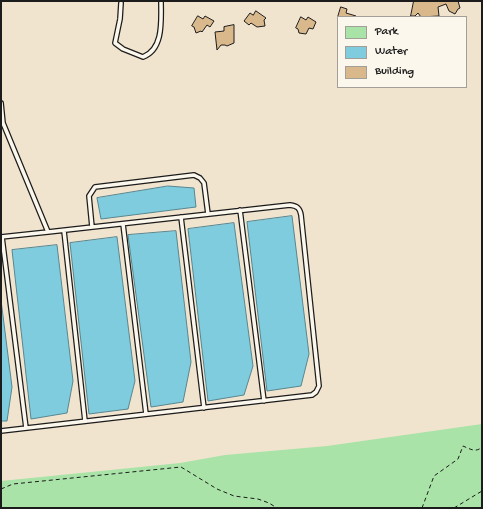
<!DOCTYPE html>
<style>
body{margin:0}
#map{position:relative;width:483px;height:509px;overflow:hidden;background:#f1e4cf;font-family:"Gochi Hand",sans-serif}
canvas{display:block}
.frame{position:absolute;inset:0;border:2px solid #1c1c1c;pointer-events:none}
.legend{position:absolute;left:337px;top:16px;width:130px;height:72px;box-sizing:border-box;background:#fbf7ec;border:1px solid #a29f99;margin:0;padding:5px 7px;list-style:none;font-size:12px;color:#1c1c1c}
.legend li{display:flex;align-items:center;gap:8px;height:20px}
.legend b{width:20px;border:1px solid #a29f99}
</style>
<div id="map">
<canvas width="483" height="509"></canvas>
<div class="frame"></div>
<ul class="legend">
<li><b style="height:11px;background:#a9e3a8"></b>Park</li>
<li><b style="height:11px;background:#7fccde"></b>Water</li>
<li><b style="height:11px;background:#d9b88c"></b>Building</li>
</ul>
</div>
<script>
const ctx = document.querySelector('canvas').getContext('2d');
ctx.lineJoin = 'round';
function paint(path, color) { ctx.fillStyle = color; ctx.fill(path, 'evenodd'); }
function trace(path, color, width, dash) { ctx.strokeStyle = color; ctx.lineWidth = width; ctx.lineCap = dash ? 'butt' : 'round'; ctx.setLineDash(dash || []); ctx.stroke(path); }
paint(new Path2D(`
 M 482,424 L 482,508 L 1,508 L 1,481 L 180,463 L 225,455 L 327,446 Z`), '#a9e3a8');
const water = new Path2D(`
 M 168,186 L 194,188 L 196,207 L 101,219 L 97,198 Z
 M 292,216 L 309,354 L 301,386 L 267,391 L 247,222 Z
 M 234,223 L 253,366 L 244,395 L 208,401 L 188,229 Z
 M 176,231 L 191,362 L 183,402 L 151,407 L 128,235 Z
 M 117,237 L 135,381 L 128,409 L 89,414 L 70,243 Z
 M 57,245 L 73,381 L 67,413 L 31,419 L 12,250 Z
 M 1,300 L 12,387 L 7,421 L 1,421 Z`);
paint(water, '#7fccde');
trace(water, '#578690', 1);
const building = new Path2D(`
 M 414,1 L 458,1 L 460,8 L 458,9 L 455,14 L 449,11 L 446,4 L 438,7 L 439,16 L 421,17 L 418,13 L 415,16 L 411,16 Z
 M 341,7 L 347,9 L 346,13 L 356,16 L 356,17 L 338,17 Z
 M 256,11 L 266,18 L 264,20 L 265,26 L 257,27 L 251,23 L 249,25 L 244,21 L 250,13 L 253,15 Z
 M 198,16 L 203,19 L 205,16 L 214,21 L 210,27 L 207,25 L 202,32 L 201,31 L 196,33 L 194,27 L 192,26 Z
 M 301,17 L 306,20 L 308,17 L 316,22 L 313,29 L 309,28 L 306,34 L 299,33 L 298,29 L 296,28 Z
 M 234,25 L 234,43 L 227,46 L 225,45 L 221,45 L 217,50 L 215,32 L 224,31 L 224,27 Z`);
paint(building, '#d9b88c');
trace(building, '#1c1c1c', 1);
const lane = new Path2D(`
 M 121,3 L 120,19 L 115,43 L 123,49 L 143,57 C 164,49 161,20 161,1
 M 1,103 L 3,123 L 48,232 L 1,237
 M 240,210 L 264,401
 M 181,217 L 204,408
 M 123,224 L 146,414
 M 92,227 L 89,196 L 95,187 L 194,175 L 200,178 L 204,183 L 208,214
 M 64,231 L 85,421
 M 2,237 L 26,428
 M 1,431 L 312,395 L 316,392 L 319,386 L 301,215 C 300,208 297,206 290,205 L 48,232`);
trace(lane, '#1c1c1c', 6);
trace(new Path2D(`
 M 1,489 L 13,484 L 181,467 L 217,489 L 234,496 L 258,499 L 269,503 L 277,508
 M 422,508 L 434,476 L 458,459 L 463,446 C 470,449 476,453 482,447
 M 454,508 L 482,491`), '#1c1c1c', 1, [4, 3]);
trace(lane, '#fbf7ec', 3.5);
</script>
